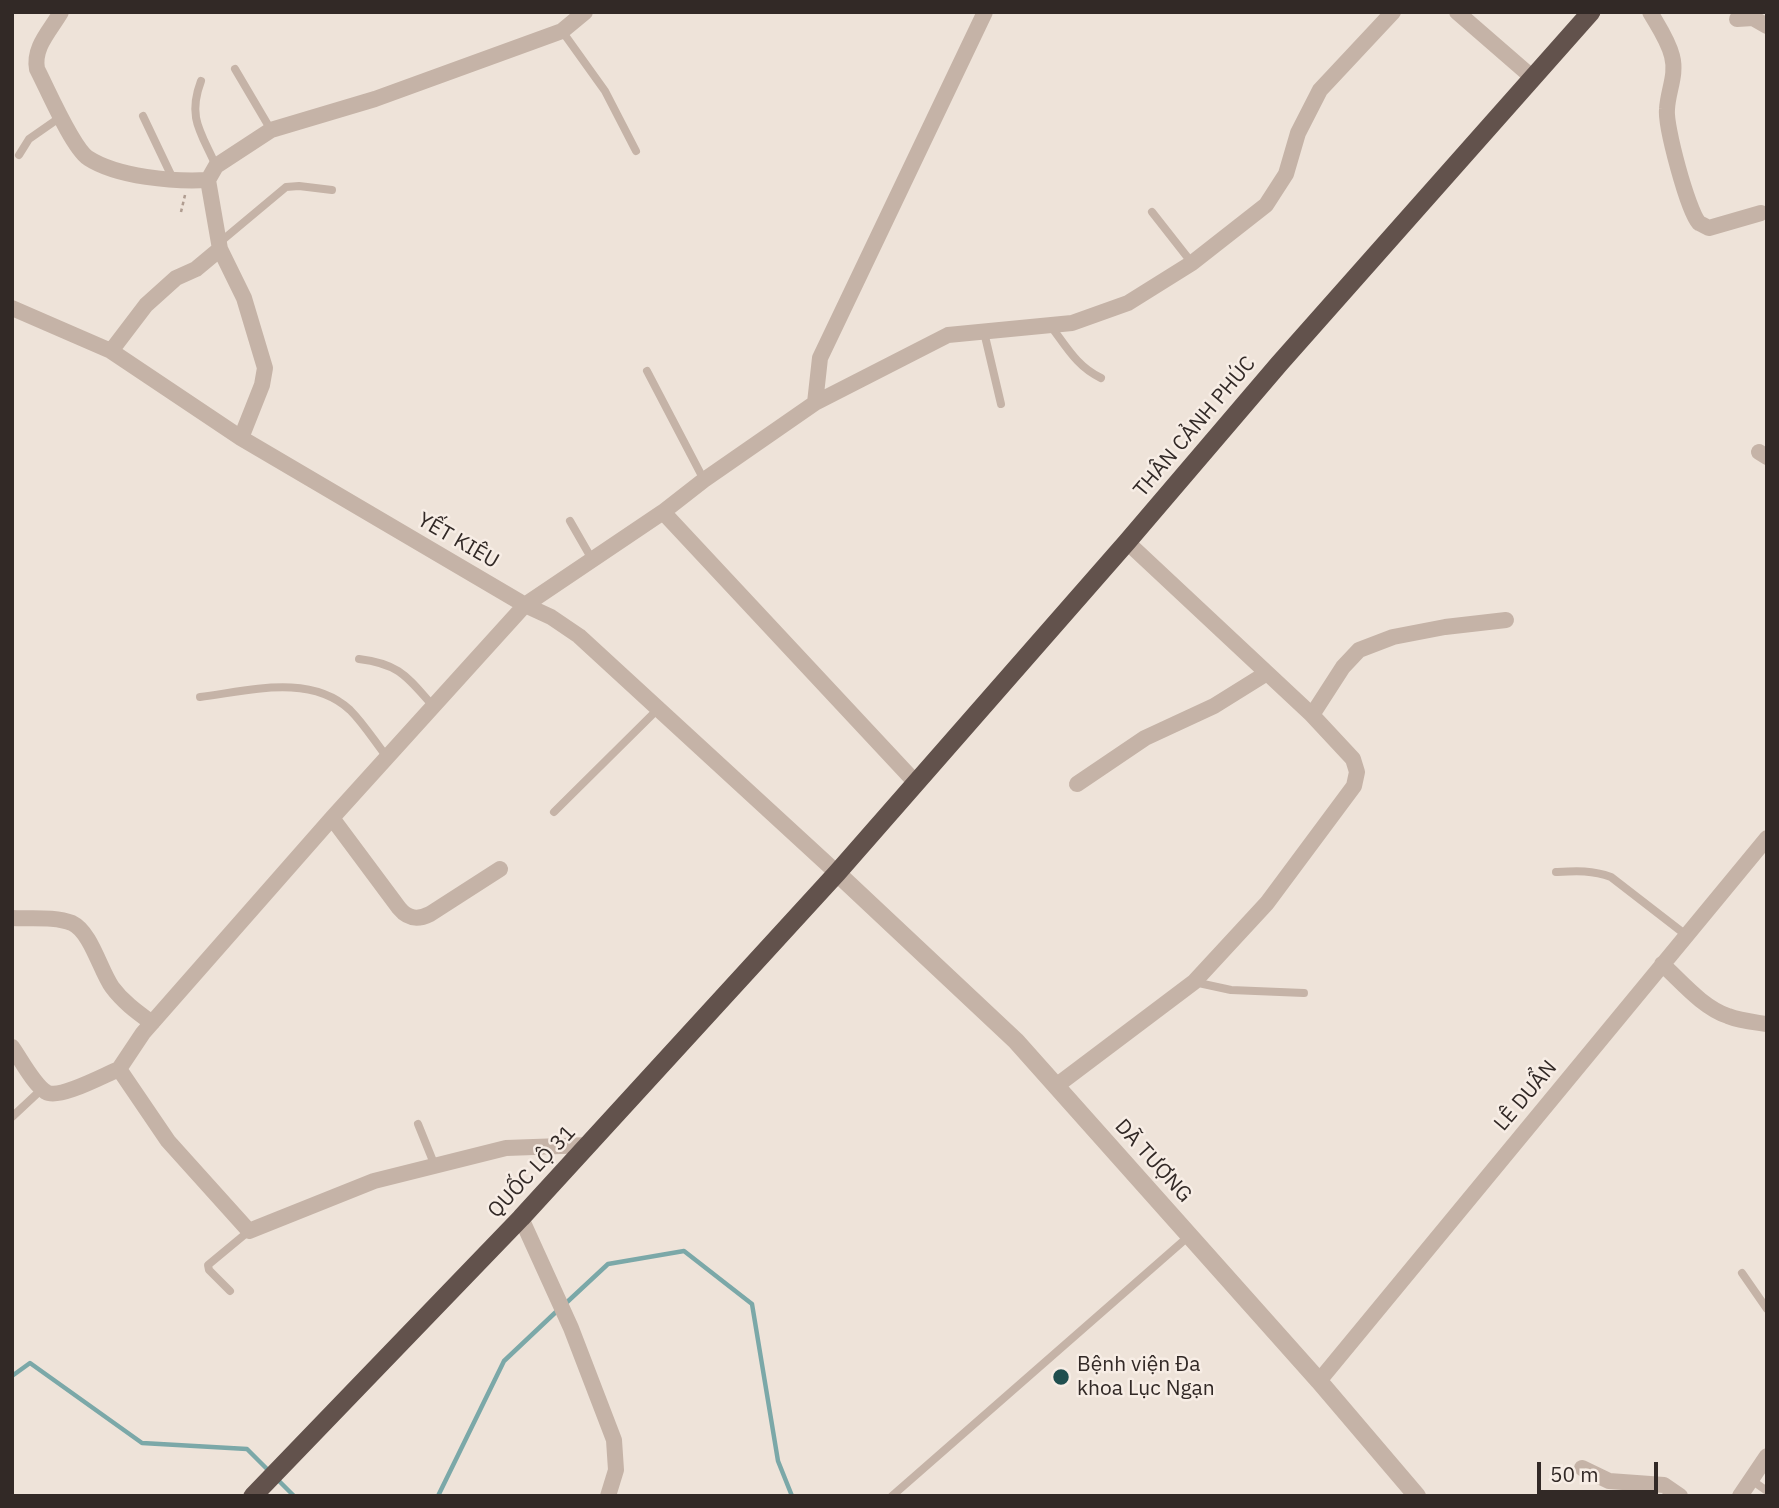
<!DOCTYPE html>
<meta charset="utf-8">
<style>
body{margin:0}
#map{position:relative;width:1779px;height:1508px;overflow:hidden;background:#eee3d9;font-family:"IBM Plex Sans",sans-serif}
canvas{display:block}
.frame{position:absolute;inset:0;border:14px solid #322926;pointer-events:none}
.scale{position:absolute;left:1537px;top:1462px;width:121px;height:32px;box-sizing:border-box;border:4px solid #322926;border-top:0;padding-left:9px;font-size:21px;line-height:24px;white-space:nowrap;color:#322926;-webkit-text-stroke:5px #f7ede5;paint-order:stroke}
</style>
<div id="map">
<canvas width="1779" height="1508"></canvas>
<div class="frame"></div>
<div class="scale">50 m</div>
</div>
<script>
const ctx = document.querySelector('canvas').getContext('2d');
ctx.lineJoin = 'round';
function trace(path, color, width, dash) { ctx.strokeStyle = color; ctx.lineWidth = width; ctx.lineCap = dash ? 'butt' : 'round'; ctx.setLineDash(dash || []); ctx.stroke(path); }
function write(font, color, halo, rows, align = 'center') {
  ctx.font = font + ' "IBM Plex Sans",sans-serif'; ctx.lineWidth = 5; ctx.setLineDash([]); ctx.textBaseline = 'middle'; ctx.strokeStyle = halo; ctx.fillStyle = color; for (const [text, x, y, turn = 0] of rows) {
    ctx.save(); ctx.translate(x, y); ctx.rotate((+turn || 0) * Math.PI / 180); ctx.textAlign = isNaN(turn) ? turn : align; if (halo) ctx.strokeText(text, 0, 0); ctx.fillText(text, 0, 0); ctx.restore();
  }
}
trace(new Path2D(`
 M 565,1304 L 608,1264 L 684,1251 L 752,1304 L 778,1461 L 792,1496
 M 12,1376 L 30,1363 L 142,1443 L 247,1449 L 269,1471
 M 277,1479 L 294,1496
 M 438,1496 L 504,1361 L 558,1310`), '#7ba8a8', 4.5);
trace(new Path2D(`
 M 181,212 L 185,195`), '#b09d91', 2.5, [3.5, 3.5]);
trace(new Path2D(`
 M 562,31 L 605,91 L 636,151
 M 235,69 L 271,130
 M 201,81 C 187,118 201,132 216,166
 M 143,116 L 173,179
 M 19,155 L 29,139 L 62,116
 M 1152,212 L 1192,263
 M 219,243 L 286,187 L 299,186 L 332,190
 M 1050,325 C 1066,346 1077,367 1101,378
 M 984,332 L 1001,404
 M 647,371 L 704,480
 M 570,521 L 593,561
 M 359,659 C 400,664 407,677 433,706
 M 200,697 C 249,691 310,673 350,710 C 364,724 375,742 387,757
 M 554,812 L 659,708
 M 1556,872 C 1576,871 1592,870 1611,877 L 1686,935
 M 1194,982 L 1231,990 L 1304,993
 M 12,1117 L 42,1089
 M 418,1124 L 435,1166
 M 1742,1273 L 1767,1309
 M 230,1291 L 209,1270 L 208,1265 L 249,1231
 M 1750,1479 L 1767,1491
 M 892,1496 L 1189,1236`), '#c5b3a7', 8);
trace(new Path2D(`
 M 61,12 C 50,31 33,47 37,69 C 47,88 72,147 88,158 C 117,177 174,182 208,180
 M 1457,12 L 1533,78
 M 1650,12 C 1658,26 1668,40 1672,56 C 1677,75 1668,90 1667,109 C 1665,126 1688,211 1699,223 C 1700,223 1708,228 1709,228 L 1761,213
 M 1737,19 L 1753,18 L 1767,26
 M 12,308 L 111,351 L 241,438 L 525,605 L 551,617 L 579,636 L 837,873
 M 111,351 L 146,305 L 176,278 L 196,269 L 220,249
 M 815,403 L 820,358 L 985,12
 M 241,438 L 262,385 L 265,368 L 244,298 L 220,249 L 208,180 L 216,166 L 271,130 L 375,99 L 562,31 L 585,12
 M 1759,452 L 1767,457
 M 663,512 L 916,783
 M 1312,715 L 1343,667 L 1359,650 L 1393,637 L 1445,627 L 1506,620
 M 1077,784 L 1145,738 L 1214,706 L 1267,673
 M 332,818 L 399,908 C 408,919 418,920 430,914 L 500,869
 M 12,918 C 30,919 55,916 72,923 C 91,932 100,970 112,987 C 123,1002 137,1012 152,1023
 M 1662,964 C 1682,982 1702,1007 1728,1016 C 1740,1021 1754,1022 1767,1024
 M 12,1047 C 20,1058 34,1085 46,1092 C 59,1100 104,1075 119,1069
 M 1056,1086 L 1194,982 L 1267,903 L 1354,786 L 1357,772 L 1353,759 L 1312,715 L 1127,542
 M 589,1145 L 506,1148 L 374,1181 L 249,1231 L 168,1141 L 119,1069 L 143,1033 L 332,818 L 525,605 L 663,512 L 704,480 L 815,403 L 948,335 L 1072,323 L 1128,303 L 1192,263 L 1266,205 L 1286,174 L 1298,133 L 1320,90 L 1393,12
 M 521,1218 L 571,1328 L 614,1440 L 616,1470 L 608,1496
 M 1319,1381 L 1767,838
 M 1582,1468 L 1609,1481 L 1664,1485 L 1680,1496
 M 1740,1496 L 1767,1456`), '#c5b3a7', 16);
trace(new Path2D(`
 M 837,873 L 1016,1041 L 1319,1381 L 1417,1496`), '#c5b3a7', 18);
trace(new Path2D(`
 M 253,1496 L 521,1218 L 837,873 L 1127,542 L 1279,364 L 1591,12`), '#62524c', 19);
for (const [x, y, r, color] of [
 [1061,1377,9,"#204f4f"]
]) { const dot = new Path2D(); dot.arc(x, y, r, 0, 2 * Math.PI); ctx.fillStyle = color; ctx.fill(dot); trace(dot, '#f7ede5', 2.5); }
write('21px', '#322926', '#f7ede5', [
 ["THÂN CẢNH PHÚC",1195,427,-50],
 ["YẾT KIÊU",458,541,30],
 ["LÊ DUẨN",1526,1096,-50],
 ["DÃ TƯỢNG",1153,1161,48],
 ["QUỐC LỘ 31",532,1172,-47]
]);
write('21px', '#322926', '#f7ede5', [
 ["Bệnh viện Đa",1077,1365],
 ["khoa Lục Ngạn",1077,1389]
], 'left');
</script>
